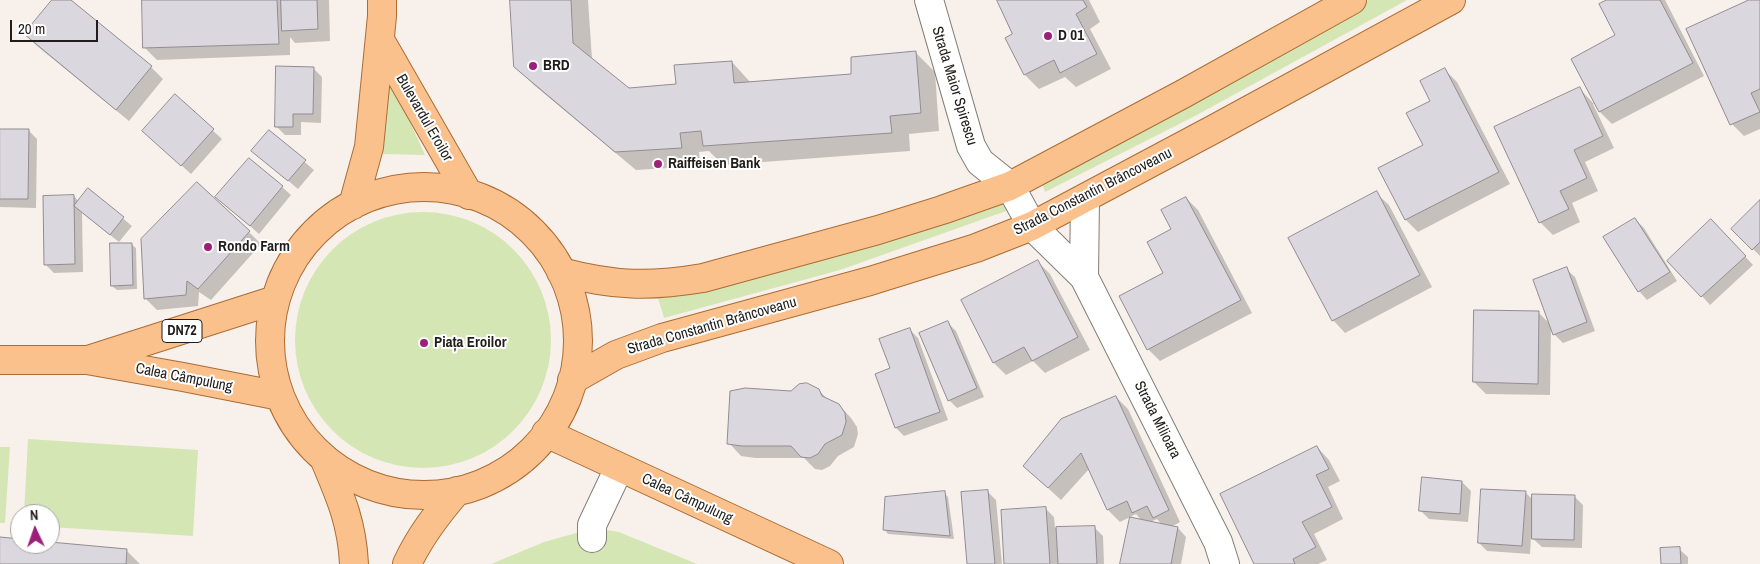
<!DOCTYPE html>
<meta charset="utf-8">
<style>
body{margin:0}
#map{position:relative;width:1760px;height:564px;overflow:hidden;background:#f8f1eb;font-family:"Archivo Narrow",sans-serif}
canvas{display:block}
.north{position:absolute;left:10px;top:504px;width:50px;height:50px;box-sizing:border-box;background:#fff;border:1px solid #a6a5a4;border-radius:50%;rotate:357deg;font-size:14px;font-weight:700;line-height:20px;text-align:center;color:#201d1b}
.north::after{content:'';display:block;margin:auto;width:18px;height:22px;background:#9c2077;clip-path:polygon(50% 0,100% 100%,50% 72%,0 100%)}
.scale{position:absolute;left:10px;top:20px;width:88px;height:22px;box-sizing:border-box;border:2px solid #201d1b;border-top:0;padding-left:6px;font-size:15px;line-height:18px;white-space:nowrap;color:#201d1b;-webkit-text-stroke:4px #fff;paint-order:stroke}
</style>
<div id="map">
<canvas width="1760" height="564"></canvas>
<div class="north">N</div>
<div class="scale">20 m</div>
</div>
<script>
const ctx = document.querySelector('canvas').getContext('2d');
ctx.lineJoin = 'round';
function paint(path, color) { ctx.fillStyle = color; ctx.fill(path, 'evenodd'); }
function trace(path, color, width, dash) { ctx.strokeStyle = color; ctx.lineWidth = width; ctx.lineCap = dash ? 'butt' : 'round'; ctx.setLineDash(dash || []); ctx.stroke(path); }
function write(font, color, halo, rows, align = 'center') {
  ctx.font = font + ' "Archivo Narrow",sans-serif'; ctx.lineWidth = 4; ctx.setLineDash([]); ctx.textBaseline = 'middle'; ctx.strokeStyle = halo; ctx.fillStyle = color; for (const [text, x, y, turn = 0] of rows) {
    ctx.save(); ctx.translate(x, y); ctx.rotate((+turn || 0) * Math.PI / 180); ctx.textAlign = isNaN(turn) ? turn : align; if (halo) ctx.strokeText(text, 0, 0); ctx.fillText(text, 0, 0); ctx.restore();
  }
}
paint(new Path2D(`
 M 1369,0 L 1407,0 L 1195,116 L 1045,192 L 1041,180 Z
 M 386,69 L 425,155 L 381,154 Z
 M 1003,197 L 1009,210 L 840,270 L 664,318 L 658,298 L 831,252 Z
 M295 340a128 128 0 1 1 256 0a128 128 0 1 1-256 0Z
 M 28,439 L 198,450 L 193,536 L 50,527 L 50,514 L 24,514 Z
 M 0,447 L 10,447 L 5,523 L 0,523 Z
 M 594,528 L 619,532 L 697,564 L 491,564 L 544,542 Z`), '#d5e6b5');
paint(new Path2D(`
 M 54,0 L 69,0 L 151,67 L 163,79 L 129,121 L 37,46 L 25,34 Z
 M 143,0 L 329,0 L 330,41 L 295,43 L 290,37 L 290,55 L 157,60 L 145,48 Z
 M 512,0 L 588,0 L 592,59 L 629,89 L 678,85 L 732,62 L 751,83 L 853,75 L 915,52 L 935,72 L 939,131 L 909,134 L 910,151 L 723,165 L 709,151 L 699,152 L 700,166 L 636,170 L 535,86 L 515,67 Z
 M 998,0 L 1089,0 L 1100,22 L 1090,29 L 1111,69 L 1076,87 L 1065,77 L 1039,89 L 1025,75 L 1014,34 Z
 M 1610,0 L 1665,0 L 1704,76 L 1612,124 L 1600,112 L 1617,36 Z
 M 1752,0 L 1760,0 L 1760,129 L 1744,136 L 1732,124 Z
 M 313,68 L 322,77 L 321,123 L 301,122 L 301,135 L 285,135 L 276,126 Z
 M 1445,70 L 1457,82 L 1510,184 L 1418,232 L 1406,220 L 1380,168 L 1424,145 L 1432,101 Z
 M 1580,89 L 1594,104 L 1593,104 L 1614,148 L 1585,162 L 1598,191 L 1572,203 L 1580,222 L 1553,235 L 1540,222 L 1496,127 Z
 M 175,96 L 222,139 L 191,174 L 152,139 Z
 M 0,130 L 29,131 L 37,139 L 36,208 L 0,207 Z
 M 269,132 L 314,170 L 298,189 L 262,159 Z
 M 282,187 L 291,195 L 259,234 L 217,197 Z
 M 89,190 L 132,226 L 119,242 L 82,213 L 83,272 L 54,273 L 45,264 L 74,196 L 79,202 Z
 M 1376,193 L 1389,205 L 1432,287 L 1345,333 L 1333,320 Z
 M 1186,198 L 1198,210 L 1252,313 L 1160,361 L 1148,349 L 1165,274 L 1173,230 Z
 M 1760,202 L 1760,256 L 1733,229 Z
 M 1635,219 L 1644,228 L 1677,281 L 1647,300 L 1639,291 Z
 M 1720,229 L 1753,265 L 1710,305 L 1702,296 Z
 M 249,232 L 261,244 L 211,300 L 199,292 L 198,306 L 157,310 L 145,298 Z
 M 131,244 L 136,248 L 137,289 L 117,290 L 112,286 Z
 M 1038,262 L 1050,274 L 1090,350 L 1045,373 L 1033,361 L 1006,375 L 994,363 L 962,301 Z
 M 1566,269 L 1575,277 L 1595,331 L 1563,343 L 1554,334 L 1551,326 L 1550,395 L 1486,394 L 1474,382 L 1539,313 L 1550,324 Z
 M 947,322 L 956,331 L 984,397 L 957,408 L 949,400 Z
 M 910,330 L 918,338 L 948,420 L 904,436 L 896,428 L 892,369 Z
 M 819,390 L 829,401 L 839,405 L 851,418 L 857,427 L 858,434 L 854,447 L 838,456 L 830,466 L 822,470 L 815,469 L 804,458 L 755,458 L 741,456 L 729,443 L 791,392 Z
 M 1116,397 L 1128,409 L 1180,522 L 1171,527 L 1178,528 L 1186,537 L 1181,564 L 1122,564 L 1142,521 L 1136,514 L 1120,522 L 1108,510 L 1089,469 L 1061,500 L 1024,466 ZM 1157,519 L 1162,525 L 1150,522 Z
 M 1317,447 L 1329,460 L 1340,481 L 1328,487 L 1343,519 L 1314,534 L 1327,560 L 1318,564 L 1255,564 Z
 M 1462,482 L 1471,491 L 1468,522 L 1429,519 L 1420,510 Z
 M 987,491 L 996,500 L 1002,564 L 969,564 Z
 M 1525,492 L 1534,501 L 1574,496 L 1583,505 L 1582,548 L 1542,547 L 1531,537 L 1530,554 L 1487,551 L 1479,543 Z
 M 944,493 L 948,497 L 954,539 L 888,534 L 884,529 Z
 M 1045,508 L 1054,517 L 1055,528 L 1094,527 L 1103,536 L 1104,564 L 1005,564 Z
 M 0,538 L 20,540 L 20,544 L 50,543 L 127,551 L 140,564 L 0,564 Z
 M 1679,549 L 1688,557 L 1688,564 L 1662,564 Z`), '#0003');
const building = new Path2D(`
 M 52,0 L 71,0 L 152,66 L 116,110 L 24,34 Z
 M 142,0 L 277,0 L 279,44 L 143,48 Z
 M 281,0 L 317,0 L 318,29 L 282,31 Z
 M 510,0 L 571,0 L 573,43 L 629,88 L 676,84 L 674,65 L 732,61 L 734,83 L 851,74 L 851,57 L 916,51 L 921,113 L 890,116 L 892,133 L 703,146 L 701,131 L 680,133 L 682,148 L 615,152 L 514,67 Z
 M 997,0 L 1083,0 L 1087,7 L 1076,14 L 1097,54 L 1060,73 L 1054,60 L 1024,75 L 1005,38 L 1012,34 Z
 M 1607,0 L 1660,0 L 1693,63 L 1599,112 L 1571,59 L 1615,35 L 1599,4 Z
 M 1749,0 L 1760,0 L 1760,89 L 1751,93 L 1760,112 L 1730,125 L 1686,29 Z
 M 276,66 L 314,67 L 313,114 L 293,114 L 293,127 L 275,127 Z
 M 1445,68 L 1499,172 L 1405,220 L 1378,168 L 1423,145 L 1406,113 L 1430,101 L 1420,81 Z
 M 1580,87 L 1603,136 L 1574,150 L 1587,178 L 1560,191 L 1569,209 L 1539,223 L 1494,127 Z
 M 175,94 L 214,129 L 181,166 L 142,131 Z
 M 0,129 L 29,129 L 28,199 L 0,199 Z
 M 269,130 L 306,160 L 288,181 L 251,151 Z
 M 249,158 L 283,186 L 250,226 L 215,197 Z
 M 197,182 L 250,231 L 198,289 L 187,281 L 186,295 L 144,299 L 141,239 Z
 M 88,188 L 124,217 L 110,235 L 74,206 Z
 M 1377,191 L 1420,275 L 1332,321 L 1288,238 Z
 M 74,195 L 75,264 L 44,265 L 43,196 Z
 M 1186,197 L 1241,300 L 1147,350 L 1119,296 L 1163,273 L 1147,242 L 1171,229 L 1161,210 Z
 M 1760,200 L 1760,242 L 1752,250 L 1731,229 Z
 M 1635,218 L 1670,272 L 1638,292 L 1603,237 Z
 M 1711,219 L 1746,256 L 1701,297 L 1667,261 Z
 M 110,243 L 132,243 L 133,285 L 111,286 Z
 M 1038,260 L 1078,337 L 1032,361 L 1024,347 L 993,363 L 961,300 Z
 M 1567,267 L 1587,322 L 1553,335 L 1533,280 Z
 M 1474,310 L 1539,311 L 1538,384 L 1473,382 Z
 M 948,321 L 977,388 L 948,401 L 919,333 Z
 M 910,328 L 940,412 L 895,428 L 875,374 L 890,368 L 879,339 Z
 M 807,383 L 819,389 L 822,396 L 839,404 L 845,413 L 846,422 L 842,435 L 825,444 L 818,454 L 810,458 L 801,457 L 791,446 L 742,446 L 727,444 L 730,391 L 745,388 L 791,391 L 799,384 Z
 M 1116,396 L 1169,510 L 1153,518 L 1147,506 L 1132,513 L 1127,501 L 1107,510 L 1081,453 L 1048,488 L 1023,466 L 1061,419 Z
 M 1317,446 L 1329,469 L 1316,475 L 1332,507 L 1302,522 L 1316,547 L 1293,559 L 1295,564 L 1254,564 L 1220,494 Z
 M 1422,477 L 1462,481 L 1460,514 L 1419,511 Z
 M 1481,489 L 1526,491 L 1522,546 L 1478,543 Z
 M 988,490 L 995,564 L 967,564 L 961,492 Z
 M 945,491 L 950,536 L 883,530 L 885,497 Z
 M 1532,494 L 1575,495 L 1574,540 L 1532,539 Z
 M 1046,507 L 1050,564 L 1004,564 L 1001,510 Z
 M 1130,517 L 1178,527 L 1171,564 L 1120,564 Z
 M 1095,526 L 1097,564 L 1058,564 L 1056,527 Z
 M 0,537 L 20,539 L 20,544 L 50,544 L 50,542 L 127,549 L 126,564 L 0,564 Z
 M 1680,547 L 1681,564 L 1661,564 L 1660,548 Z`);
paint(building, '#dbd7de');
trace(building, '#908c92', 1);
const minor = new Path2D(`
 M 929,0 L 971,146 L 980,162 L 1010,186 L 1032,226 L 1084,277 L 1218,542 L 1225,564
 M 1084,277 L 1085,199
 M 592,538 L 592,525 L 619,468`);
const major = new Path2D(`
 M 380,40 L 469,195
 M270 341a154 154 0 1 1 308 0a154 154 0 1 1-308 0Z
 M 353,205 L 369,147 L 382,16 L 382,0
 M 561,272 C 614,286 649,287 703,278 L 878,230 L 942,210 L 1010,186 L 1183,94 L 1352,0
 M 91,359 L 275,300
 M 0,360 L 87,360 L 183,377 L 280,396
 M 572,380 L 616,355 L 662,338 L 870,281 L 976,248 L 1032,226 L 1216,128 L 1451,0
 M 546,433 L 829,564
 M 324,458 C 340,496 352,522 354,564
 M 407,564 C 420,536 437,514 457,491`);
trace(minor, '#847e79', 30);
trace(major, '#ac6c34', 30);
trace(minor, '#fff', 28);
trace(major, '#fac18d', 28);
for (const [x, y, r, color] of [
 [1048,36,5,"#9c2077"],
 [533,66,5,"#9c2077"],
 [658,164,5,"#9c2077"],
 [208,247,5,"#9c2077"],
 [424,343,5,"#9c2077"]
]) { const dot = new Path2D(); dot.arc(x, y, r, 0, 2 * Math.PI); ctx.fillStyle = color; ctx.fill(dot); trace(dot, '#fff', 2); }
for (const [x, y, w] of [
 [182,331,40]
]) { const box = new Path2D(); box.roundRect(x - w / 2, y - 11.5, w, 23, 4); ctx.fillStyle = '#fff'; ctx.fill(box); trace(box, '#201d1b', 1); }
write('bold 14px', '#201d1b', null, [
 ["DN72",182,331]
]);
write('bold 15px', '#201d1b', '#fff', [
 ["D 01",1058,36],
 ["BRD",543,66],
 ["Raiffeisen Bank",668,164],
 ["Rondo Farm",218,247],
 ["Piața Eroilor",434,343]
], 'left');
write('15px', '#201d1b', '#fff', [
 ["Strada Maior Spirescu",954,86,73],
 ["Bulevardul Eroilor",424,118,60],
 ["Strada Constantin Brâncoveanu",1093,192,-27],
 ["Strada Constantin Brâncoveanu",712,326,-16],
 ["Calea Câmpulung",184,378,11],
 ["Strada Milioara",1157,420,63],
 ["Calea Câmpulung",687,499,25]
]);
</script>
